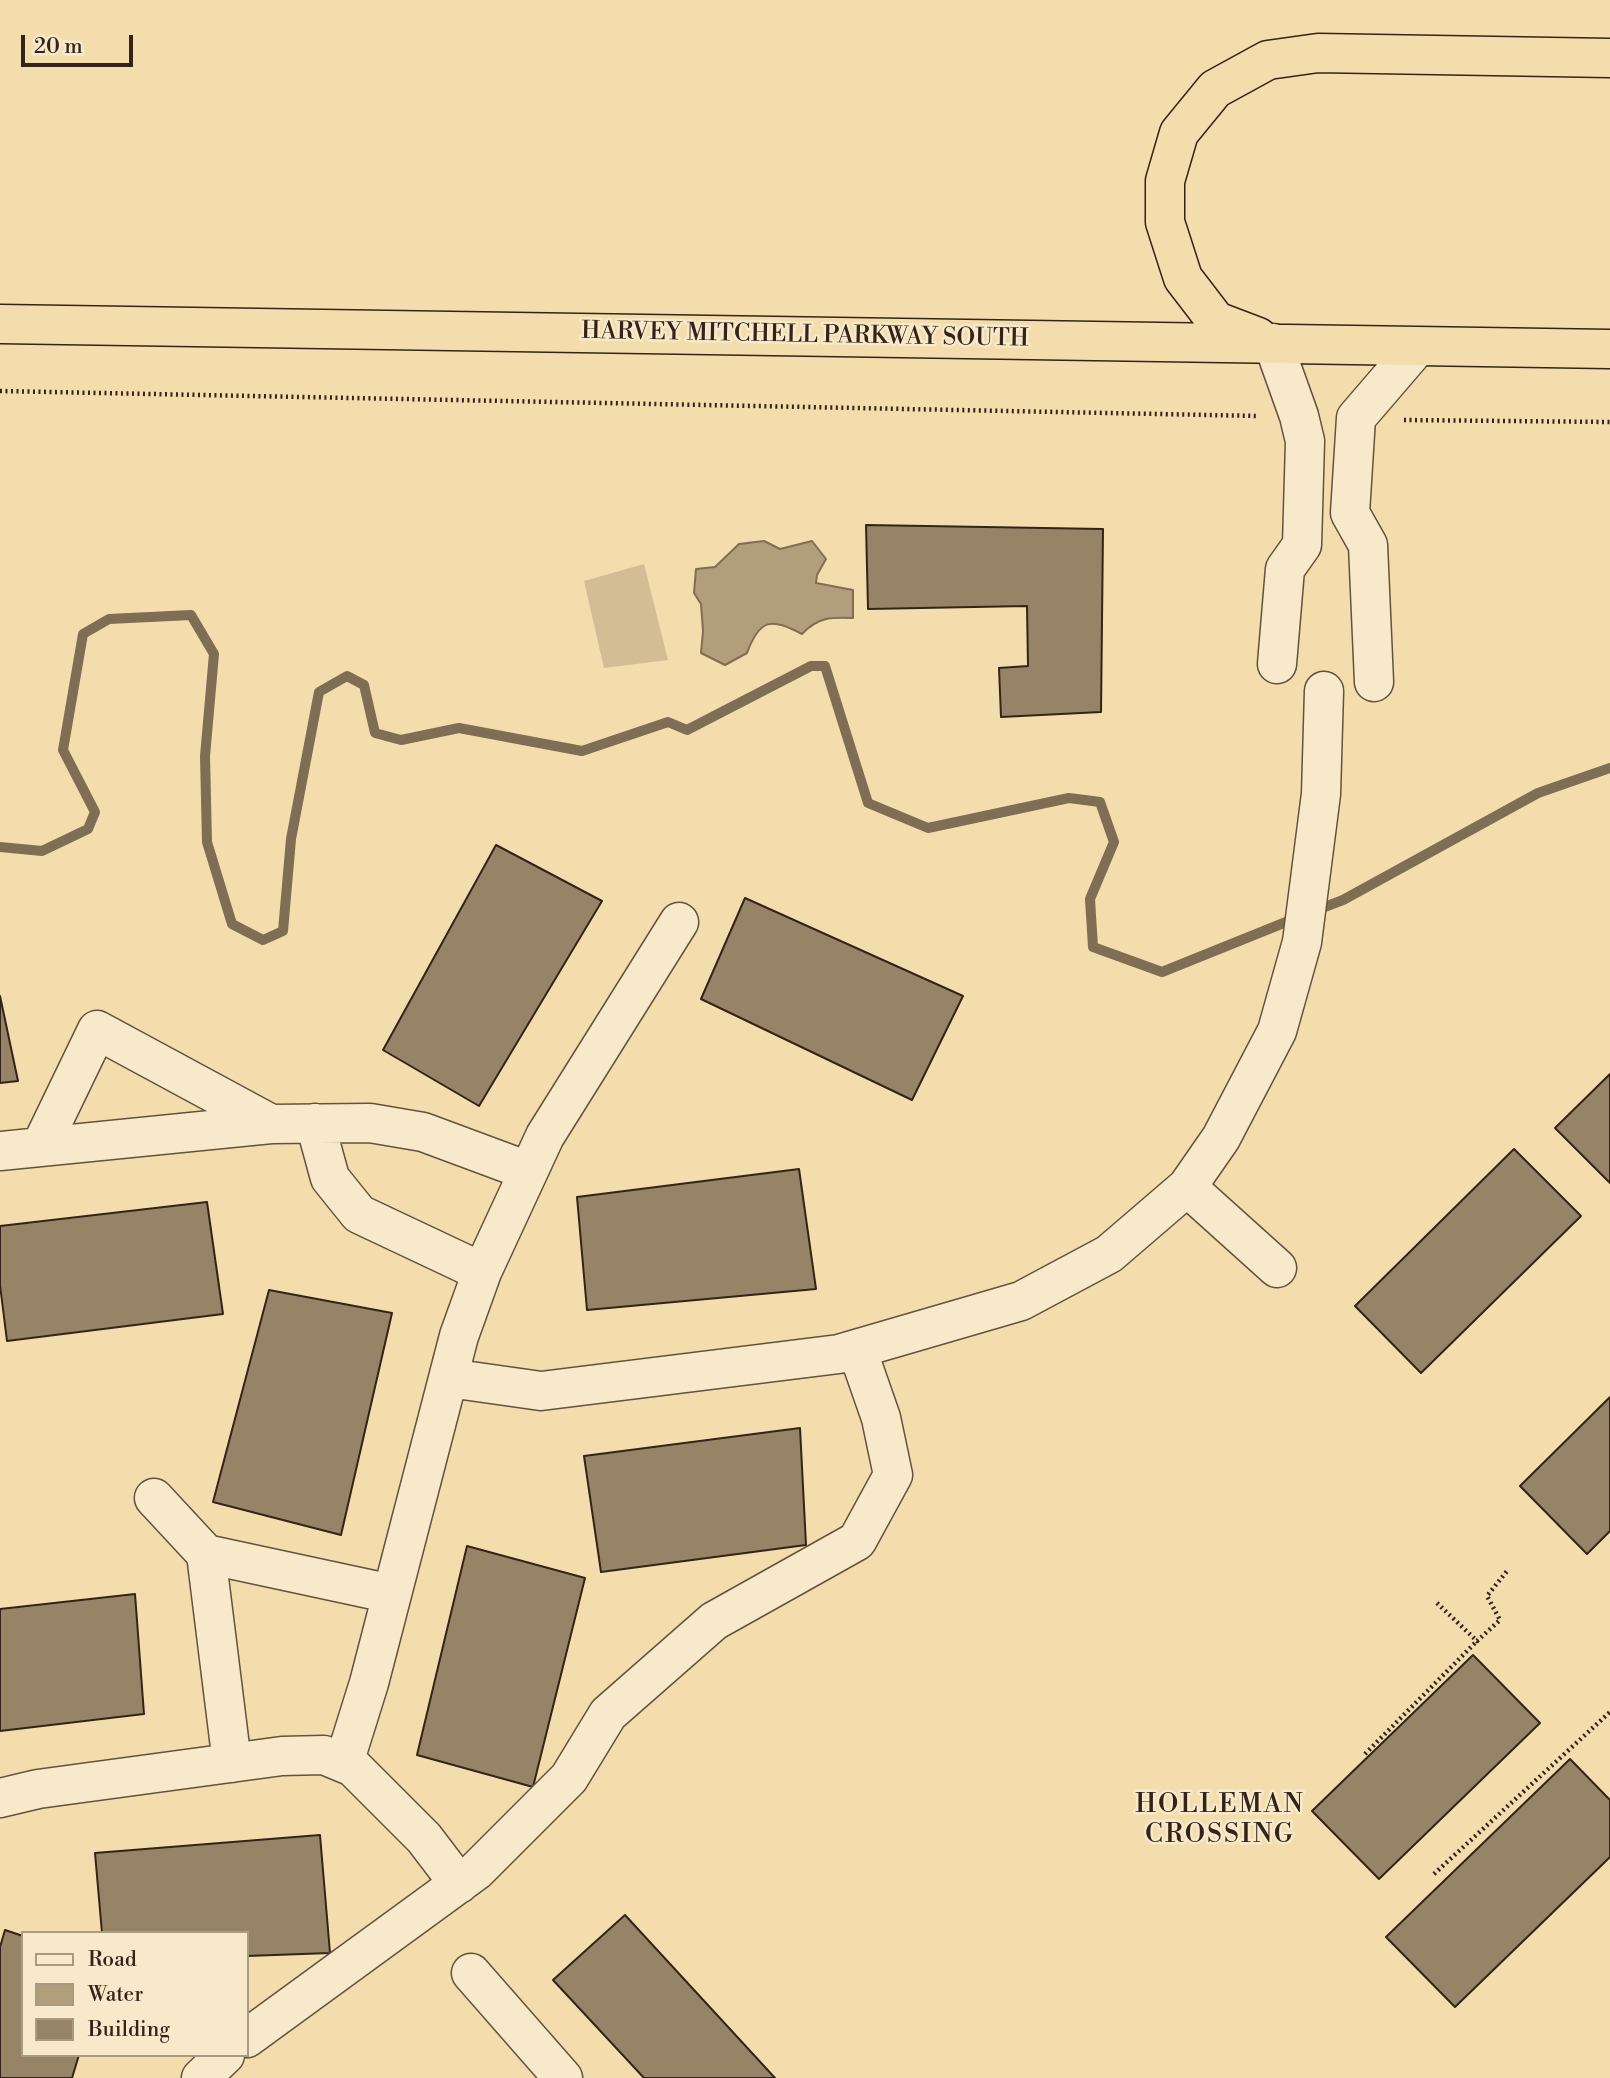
<!DOCTYPE html>
<style>
body{margin:0}
#map{position:relative;width:1610px;height:2078px;overflow:hidden;background:#f3ddad;font-family:"Libre Bodoni",serif}
canvas{display:block}
.legend{position:absolute;left:21px;top:1931px;width:228px;height:126px;box-sizing:border-box;background:#f7e9ca;border:2px solid #a99a84;margin:0;padding:9px 12px;list-style:none;font-size:21px;color:#33231a}
.legend li{display:flex;align-items:center;gap:14px;height:35px}
.legend b{width:35px;border:2px solid #a99a84}
.scale{position:absolute;left:21px;top:35px;width:112px;height:32px;box-sizing:border-box;border:4px solid #33231a;border-top:0;padding-left:9px;font-size:21px;line-height:24px;white-space:nowrap;color:#33231a;-webkit-text-stroke:5px #f7e9ca;paint-order:stroke}
</style>
<div id="map">
<canvas width="1610" height="2078"></canvas>
<ul class="legend">
<li><b style="height:9px;background:#f7e9ca"></b>Road</li>
<li><b style="height:19px;background:#b29e7b"></b>Water</li>
<li><b style="height:19px;background:#978466"></b>Building</li>
</ul>
<div class="scale">20 m</div>
</div>
<script>
const ctx = document.querySelector('canvas').getContext('2d');
ctx.lineJoin = 'round';
function paint(path, color) { ctx.fillStyle = color; ctx.fill(path, 'evenodd'); }
function trace(path, color, width, dash) { ctx.strokeStyle = color; ctx.lineWidth = width; ctx.lineCap = dash ? 'butt' : 'round'; ctx.setLineDash(dash || []); ctx.stroke(path); }
function write(font, color, halo, rows, align = 'center') {
  ctx.font = font + ' "Libre Bodoni",serif'; ctx.lineWidth = 5; ctx.setLineDash([]); ctx.textBaseline = 'middle'; ctx.strokeStyle = halo; ctx.fillStyle = color; for (const [text, x, y, turn = 0] of rows) {
    ctx.save(); ctx.translate(x, y); ctx.rotate((+turn || 0) * Math.PI / 180); ctx.textAlign = isNaN(turn) ? turn : align; if (halo) ctx.strokeText(text, 0, 0); ctx.fillText(text, 0, 0); ctx.restore();
  }
}
paint(new Path2D(`
 M 644,564 L 668,660 L 604,668 L 584,581 Z`), '#d2bd94');
const water = new Path2D(`
 M 764,541 L 780,549 L 812,541 L 826,559 L 817,575 L 816,583 L 853,590 L 853,618 C 831,617 818,617 802,634 C 771,618 760,618 747,653 L 725,665 L 701,653 L 703,631 L 701,604 L 694,593 L 696,569 L 715,567 L 739,544 Z`);
paint(water, '#b29e7b');
trace(water, '#7f6d54', 2);
trace(new Path2D(`
 M 0,847 L 42,851 L 88,829 L 95,812 L 63,750 L 83,634 L 109,619 L 191,615 L 214,654 L 205,756 L 207,842 L 232,924 L 263,940 L 283,931 L 291,839 L 319,692 L 347,676 L 364,685 L 375,733 L 401,740 L 459,728 L 582,751 L 668,722 L 687,730 L 811,666 L 825,666 L 868,803 L 928,828 L 1069,798 L 1100,802 L 1114,842 L 1090,899 L 1093,947 L 1162,972 L 1296,918
 M 1314,911 L 1343,900 L 1538,793 L 1610,768`), '#7f6d54', 10);
const building = new Path2D(`
 M 866,525 L 1103,529 L 1101,712 L 1001,717 L 999,668 L 1028,666 L 1027,606 L 868,609 Z
 M 496,845 L 602,901 L 479,1106 L 383,1050 Z
 M 745,898 L 963,996 L 912,1100 L 701,999 Z
 M 0,996 L 18,1081 L 0,1083 Z
 M 1610,1074 L 1610,1183 L 1555,1128 Z
 M 1514,1149 L 1581,1216 L 1421,1373 L 1355,1306 Z
 M 799,1169 L 816,1289 L 587,1310 L 577,1197 Z
 M 207,1202 L 223,1314 L 7,1341 L 0,1285 L 0,1226 Z
 M 269,1290 L 392,1313 L 341,1535 L 213,1502 Z
 M 1610,1397 L 1610,1531 L 1587,1554 L 1520,1486 Z
 M 800,1428 L 806,1545 L 601,1572 L 584,1456 Z
 M 467,1546 L 585,1578 L 533,1787 L 417,1755 Z
 M 135,1594 L 144,1714 L 0,1731 L 0,1609 Z
 M 1473,1655 L 1540,1723 L 1379,1879 L 1312,1811 Z
 M 1570,1759 L 1610,1800 L 1610,1857 L 1455,2007 L 1386,1937 Z
 M 320,1835 L 330,1953 L 247,1956 L 247,1933 L 102,1933 L 95,1853 Z
 M 625,1915 L 775,2078 L 644,2078 L 553,1980 Z
 M 5,1930 L 23,1936 L 23,2055 L 79,2055 L 72,2078 L 0,2078 L 0,1947 Z`);
paint(building, '#978466');
trace(building, '#33231a', 2);
const minor = new Path2D(`
 M 1273,343 L 1299,416 L 1305,441 L 1302,545 L 1285,569 L 1277,664
 M 1374,682 L 1368,545 L 1350,513 L 1356,418 L 1417,347
 M 315,1123 L 330,1178 L 359,1214 L 482,1272
 M 41,1146 L 97,1030 L 271,1124
 M 0,1151 L 271,1124 L 370,1123 L 423,1132 L 528,1171
 M 1187,1187 L 1277,1268
 M 449,1378 L 541,1391 L 839,1354 L 1021,1301 L 1109,1254 L 1187,1187 L 1221,1138 L 1277,1031 L 1302,942 L 1321,794 L 1324,691
 M 154,1498 L 206,1554 L 232,1763
 M 206,1554 L 392,1594
 M 344,1763 L 369,1683 L 459,1336 L 482,1272 L 545,1136 L 679,922
 M 0,1798 L 38,1789 L 282,1756 L 324,1755 L 353,1767 L 424,1838 L 459,1884
 M 471,1973 L 563,2078
 M 247,2038 L 476,1871 L 569,1778 L 608,1714 L 714,1621 L 857,1541 L 893,1475 L 881,1418 L 857,1349
 M 201,2078 L 225,2055`);
const highway = new Path2D(`
 M 0,324 L 1610,349
 M 1258,337 L 1216,321 L 1183,278 L 1165,222 L 1165,181 L 1179,133 L 1215,89 L 1268,60 L 1318,53 L 1610,58`);
trace(minor, '#63523f', 41);
trace(highway, '#33231a', 41);
trace(new Path2D(`
 M 0,391 L 1259,416
 M 1404,420 L 1610,422
 M 1437,1603 L 1477,1641 L 1500,1620 L 1487,1596 L 1507,1571
 M 1365,1754 L 1477,1641
 M 1434,1874 L 1610,1712`), '#33231a', 4.5, [2, 3.5]);
trace(minor, '#f7e9ca', 38);
trace(highway, '#f3ddad', 38);
write('24px', '#33231a', '#f7e9ca', [
 ["HARVEY MITCHELL PARKWAY SOUTH",805,336,1]
]);
ctx.letterSpacing = '2px';
write('26px', '#33231a', '#f7e9ca', [
 ["HOLLEMAN",1220,1806],
 ["CROSSING",1220,1836]
]);
ctx.letterSpacing = '0px';
</script>
